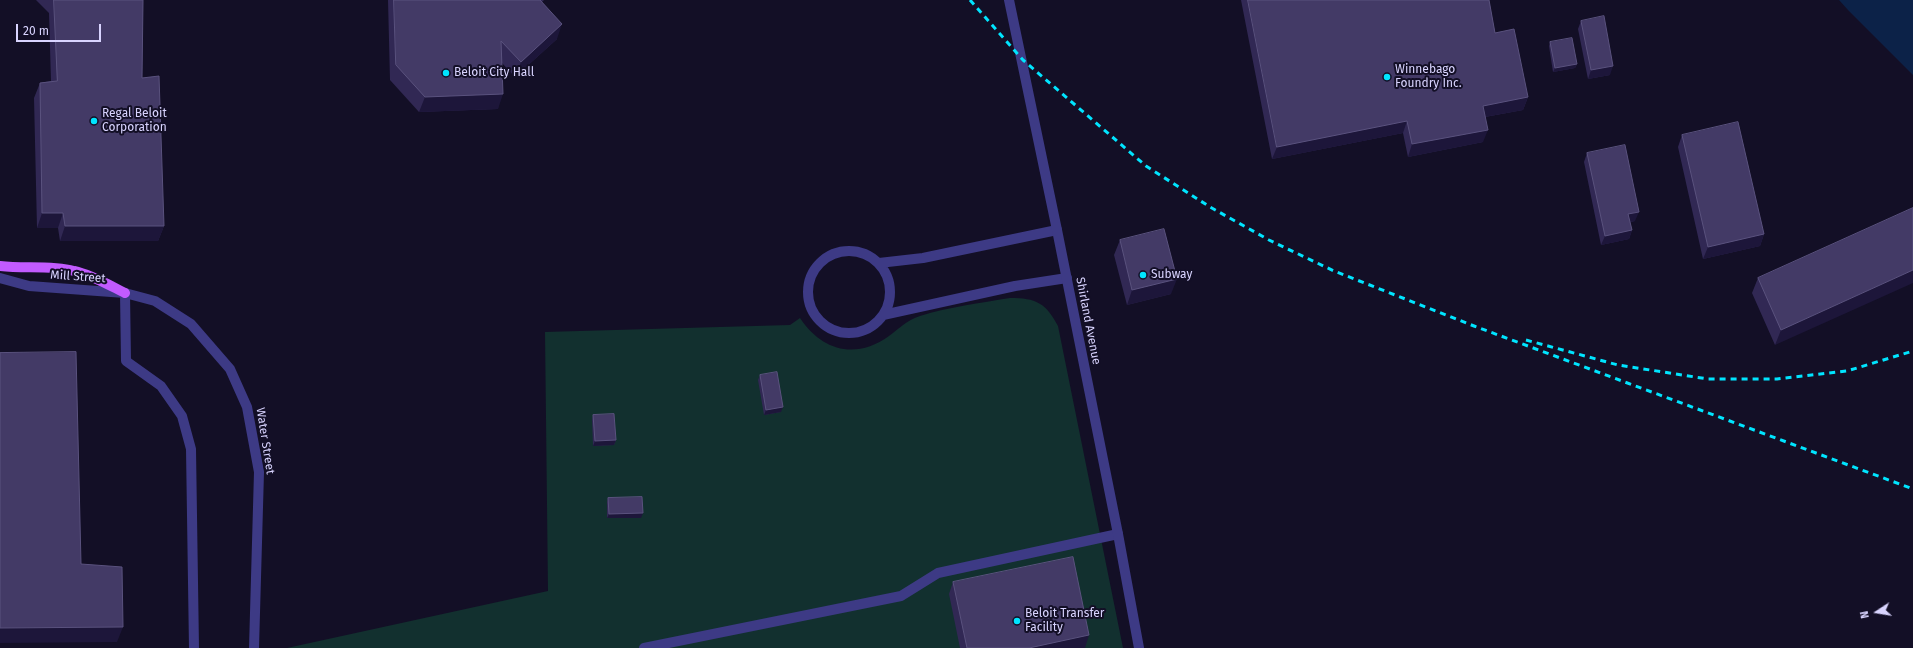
<!DOCTYPE html>
<style>
body{margin:0}
#map{position:relative;width:1913px;height:648px;overflow:hidden;background:#130f26;font-family:"Fira Sans",sans-serif}
canvas{display:block}
.north{position:absolute;left:1857px;top:592px;width:40px;height:40px;-webkit-text-stroke:3px #130f26;paint-order:stroke;rotate:258deg;font-size:11px;font-weight:700;line-height:16px;text-align:center;color:#d9d4ff}
.north::after{content:'';display:block;margin:auto;width:14px;height:18px;background:#d9d4ff;clip-path:polygon(50% 0,100% 100%,50% 72%,0 100%)}
.scale{position:absolute;left:16px;top:24px;width:85px;height:18px;box-sizing:border-box;border:2px solid #d9d4ff;border-top:0;padding-left:5px;font-size:12px;line-height:14px;white-space:nowrap;color:#d9d4ff;-webkit-text-stroke:3px #130f26;paint-order:stroke}
</style>
<div id="map">
<canvas width="1913" height="648"></canvas>
<div class="north">N</div>
<div class="scale">20 m</div>
</div>
<script>
const ctx = document.querySelector('canvas').getContext('2d');
ctx.lineJoin = 'round';
function paint(path, color) { ctx.fillStyle = color; ctx.fill(path, 'evenodd'); }
function trace(path, color, width, dash) { ctx.strokeStyle = color; ctx.lineWidth = width; ctx.lineCap = dash ? 'butt' : 'round'; ctx.setLineDash(dash || []); ctx.stroke(path); }
function write(font, color, halo, rows, align = 'center') {
  ctx.font = font + ' "Fira Sans",sans-serif'; ctx.lineWidth = 4; ctx.setLineDash([]); ctx.textBaseline = 'middle'; ctx.strokeStyle = halo; ctx.fillStyle = color; for (const [text, x, y, turn = 0] of rows) {
    ctx.save(); ctx.translate(x, y); ctx.rotate((+turn || 0) * Math.PI / 180); ctx.textAlign = isNaN(turn) ? turn : align; if (halo) ctx.strokeText(text, 0, 0); ctx.fillText(text, 0, 0); ctx.restore();
  }
}
paint(new Path2D(`
 M 1010,298 C 1036,298 1046,303 1058,326 L 1123,648 L 287,648 L 548,591 L 545,332 L 790,325 L 800,318 C 822,351 856,360 889,336 C 900,328 907,320 920,316 C 949,307 980,303 1010,298 Z`), '#12302f');
paint(new Path2D(`
 M 1839,0 L 1913,0 L 1913,75 L 1848,10 Z`), '#0c2248');
trace(new Path2D(`
 M 125,293 L 126,361 L 161,386 L 182,416 L 191,449 L 194,648
 M 644,648 L 901,596 L 938,573 L 1118,534`), '#3d3a85', 10);
trace(new Path2D(`
 M808 292a41 41 0 1 1 82 0a41 41 0 1 1-82 0Z
 M 879,263 L 923,258 L 1057,230
 M 0,278 L 29,286 L 125,293 L 155,301 L 191,324 L 230,369 L 247,407 L 259,472 L 254,648
 M 883,315 L 1015,286 L 1067,278`), '#3d3a85', 10);
trace(new Path2D(`
 M 1009,0 L 1057,230 L 1118,534 L 1139,648`), '#3d3a85', 10);
trace(new Path2D(`
 M 0,266 C 24,269 50,265 74,271 C 92,275 109,285 125,293`), '#c25bff', 10);
trace(new Path2D(`
 M 970,0 L 1023,60 L 1146,166 L 1210,207 L 1269,240 L 1334,271 L 1474,326 L 1913,489
 M 1526,340 L 1618,365 L 1708,379 L 1777,379 L 1847,371 L 1913,351`), '#00e5ff', 3, [6, 5]);
paint(new Path2D(`
 M 36,0 L 143,0 L 142,78 L 164,226 L 158,241 L 60,241 L 58,228 L 37,228 L 34,98 L 40,83 L 51,81 L 49,13 Z
 M 388,0 L 544,0 L 542,2 L 557,39 L 515,77 L 502,63 L 498,109 L 419,112 L 390,80 Z
 M 1241,0 L 1489,0 L 1495,33 L 1528,97 L 1523,110 L 1485,117 L 1483,142 L 1408,157 L 1403,133 L 1272,159 Z
 M 1581,21 L 1610,75 L 1588,79 L 1578,29 Z
 M 1550,42 L 1577,64 L 1575,68 L 1553,72 L 1549,46 Z
 M 1682,135 L 1764,234 L 1760,246 L 1703,259 L 1678,147 Z
 M 1587,153 L 1635,221 L 1630,222 L 1632,230 L 1629,239 L 1601,245 L 1584,162 Z
 M 1913,208 L 1775,345 L 1752,293 L 1758,278 Z
 M 1120,240 L 1171,294 L 1127,305 L 1114,255 Z
 M 760,375 L 781,412 L 764,415 L 758,380 Z
 M 593,415 L 616,440 L 614,445 L 593,446 L 592,420 Z
 M 608,498 L 641,518 L 607,518 L 607,502 Z
 M 953,582 L 1085,648 L 960,648 L 949,594 Z`), '#312854');
paint(new Path2D(`
 M 562,24 L 557,39 L 515,77 L 521,62 Z
 M 1577,64 L 1575,68 L 1553,72 L 1555,68 Z
 M 1613,66 L 1610,75 L 1588,79 L 1591,70 Z
 M 503,94 L 498,109 L 419,112 L 425,97 Z
 M 1528,97 L 1523,110 L 1479,118 L 1483,106 Z
 M 1407,121 L 1403,133 L 1272,159 L 1277,147 Z
 M 1488,130 L 1483,142 L 1408,157 L 1412,144 Z
 M 1639,212 L 1635,221 L 1625,223 L 1628,214 Z
 M 42,213 L 63,213 L 58,228 L 37,228 Z
 M 65,226 L 164,226 L 158,241 L 60,241 Z
 M 1632,230 L 1629,239 L 1601,245 L 1605,236 Z
 M 1764,234 L 1760,246 L 1703,259 L 1708,247 Z
 M 1913,270 L 1913,283 L 1775,345 L 1781,330 Z
 M 1177,279 L 1171,294 L 1127,305 L 1132,290 Z
 M 783,407 L 781,412 L 764,415 L 766,410 Z
 M 616,440 L 614,445 L 593,446 L 595,441 Z
 M 643,513 L 641,518 L 607,518 L 609,514 Z
 M 123,627 L 117,642 L 0,643 L 0,628 Z
 M 1089,635 L 1085,648 L 1029,648 Z`), '#1d163a');
const building = new Path2D(`
 M 54,0 L 143,0 L 142,78 L 159,76 L 164,226 L 65,226 L 63,213 L 42,213 L 40,83 L 57,81 Z
 M 394,0 L 540,0 L 562,24 L 521,62 L 501,41 L 503,94 L 425,97 L 396,65 Z
 M 1248,0 L 1489,0 L 1495,33 L 1514,29 L 1528,97 L 1483,106 L 1488,130 L 1412,144 L 1407,121 L 1277,147 Z
 M 1604,16 L 1613,66 L 1591,70 L 1581,21 Z
 M 1572,38 L 1577,64 L 1555,68 L 1550,42 Z
 M 1738,122 L 1764,234 L 1708,247 L 1682,135 Z
 M 1625,145 L 1639,212 L 1628,214 L 1632,230 L 1605,236 L 1587,153 Z
 M 1913,208 L 1913,270 L 1781,330 L 1758,278 Z
 M 1164,229 L 1177,279 L 1132,290 L 1120,240 Z
 M 76,352 L 81,564 L 122,567 L 123,627 L 0,628 L 0,353 Z
 M 777,372 L 783,407 L 766,410 L 760,375 Z
 M 614,414 L 616,440 L 595,441 L 593,415 Z
 M 642,497 L 643,513 L 609,514 L 608,498 Z
 M 1073,557 L 1089,635 L 1029,648 L 967,648 L 953,582 Z`);
paint(building, '#433a66');
trace(building, '#5a527e', 1);
for (const [x, y, r, color] of [
 [446,73,4,"#00e5ff"],
 [1387,77,4,"#00e5ff"],
 [94,121,4,"#00e5ff"],
 [1143,275,4,"#00e5ff"],
 [1017,621,4,"#00e5ff"]
]) { const dot = new Path2D(); dot.arc(x, y, r, 0, 2 * Math.PI); ctx.fillStyle = color; ctx.fill(dot); trace(dot, '#130f26', 1.5); }
write('12px', '#d9d4ff', '#130f26', [
 ["Winnebago",1395,70],
 ["Foundry Inc.",1395,84],
 ["Beloit City Hall",454,73],
 ["Regal Beloit",102,114],
 ["Corporation",102,128],
 ["Subway",1151,275],
 ["Beloit Transfer",1025,614],
 ["Facility",1025,628]
], 'left');
write('12px', '#d9d4ff', '#130f26', [
 ["Mill Street",78,277,4],
 ["Shirland Avenue",1088,321,79],
 ["Water Street",265,441,81]
]);
</script>
